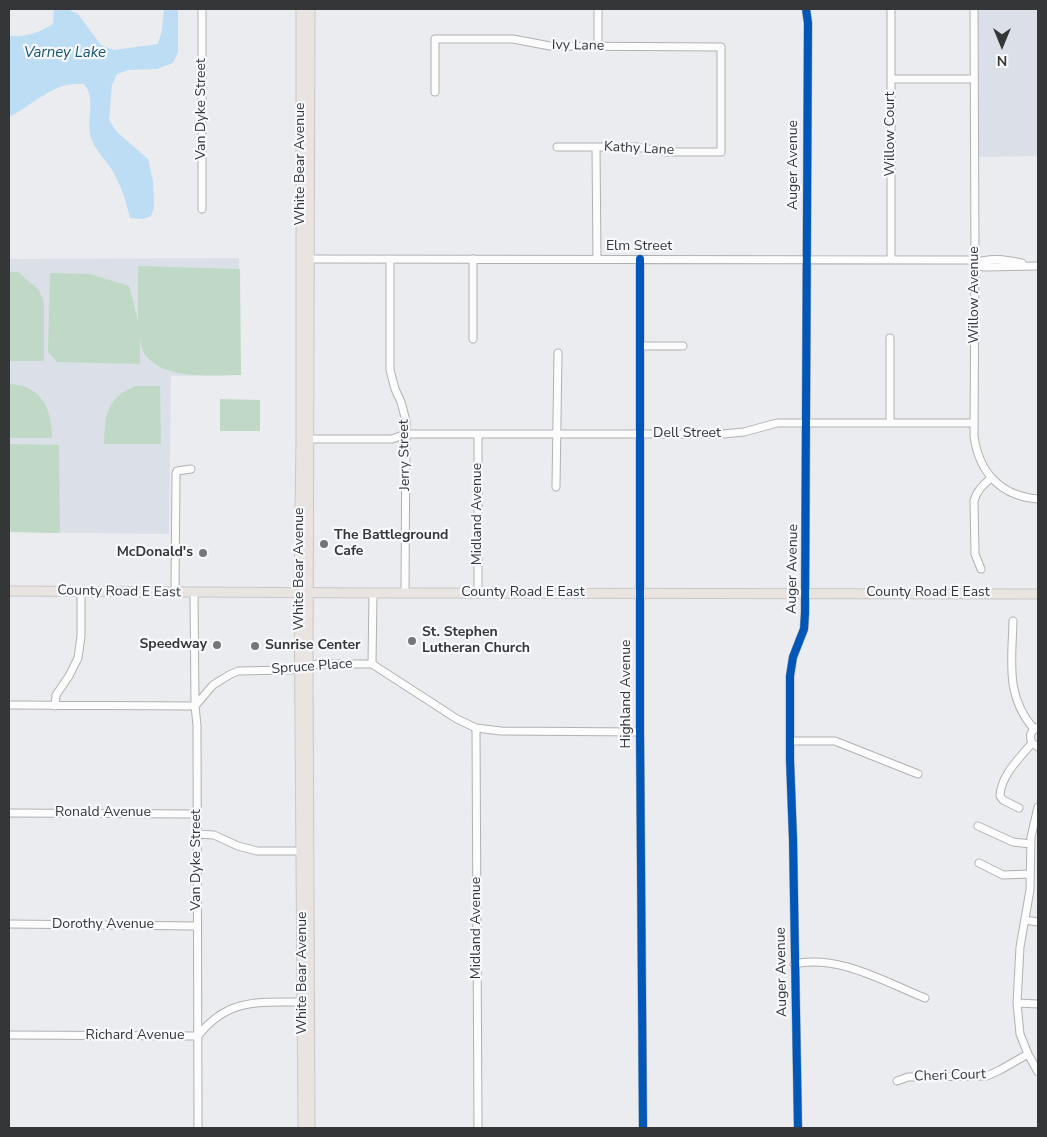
<!DOCTYPE html>
<style>
body{margin:0}
#map{position:relative;width:1047px;height:1137px;overflow:hidden;background:#eaecef;font-family:"Nunito Sans",sans-serif}
canvas{display:block}
.frame{position:absolute;inset:0;border:10px solid #353637;pointer-events:none}
.north{position:absolute;left:977px;top:20px;width:50px;height:50px;-webkit-text-stroke:4px #f7f9fd;paint-order:stroke;rotate:180deg;font-size:14px;font-weight:700;line-height:20px;text-align:center;color:#353637}
.north::after{content:'';display:block;margin:auto;width:18px;height:22px;background:#353637;clip-path:polygon(50% 0,100% 100%,50% 72%,0 100%)}
</style>
<div id="map">
<canvas width="1047" height="1137"></canvas>
<div class="frame"></div>
<div class="north">N</div>
</div>
<script>
const ctx = document.querySelector('canvas').getContext('2d');
ctx.lineJoin = 'round';
function paint(path, color) { ctx.fillStyle = color; ctx.fill(path, 'evenodd'); }
function trace(path, color, width, dash) { ctx.strokeStyle = color; ctx.lineWidth = width; ctx.lineCap = dash ? 'butt' : 'round'; ctx.setLineDash(dash || []); ctx.stroke(path); }
function write(font, color, halo, rows, align = 'center') {
  ctx.font = font + ' "Nunito Sans",sans-serif'; ctx.lineWidth = 4.5; ctx.setLineDash([]); ctx.textBaseline = 'middle'; ctx.strokeStyle = halo; ctx.fillStyle = color; for (const [text, x, y, turn = 0] of rows) {
    ctx.save(); ctx.translate(x, y); ctx.rotate((+turn || 0) * Math.PI / 180); ctx.textAlign = isNaN(turn) ? turn : align; if (halo) ctx.strokeText(text, 0, 0); ctx.fillText(text, 0, 0); ctx.restore();
  }
}
paint(new Path2D(`
 M 978,9 L 1038,9 L 1038,156 L 978,157 Z
 M 239,258 L 241,375 L 171,376 L 169,534 L 9,532 L 9,259 Z`), '#dbdfe7');
paint(new Path2D(`
 M 138,266 L 240,269 L 241,375 C 213,375 162,381 144,353 C 141,349 141,342 140,338 L 140,364 L 57,362 L 48,352 L 50,273 L 90,274 L 129,286 L 138,321 Z
 M 9,272 L 18,272 L 39,290 L 44,302 L 44,361 L 9,361 Z
 M 9,384 C 41,385 52,408 52,438 L 9,438 Z
 M 135,386 L 160,386 L 161,444 L 104,444 C 105,414 106,399 135,386 Z
 M 220,399 L 260,400 L 260,431 L 220,431 Z
 M 9,444 L 59,445 L 60,533 L 9,532 Z`), '#c0d9c6');
paint(new Path2D(`
 M 54,9 L 67,9 L 78,14 L 101,45 L 114,50 L 158,44 L 162,30 L 164,9 L 178,9 L 178,52 L 173,63 L 157,69 L 129,70 L 117,74 L 112,85 L 109,120 L 117,132 L 148,159 L 153,181 L 154,208 L 151,216 L 143,219 L 130,218 C 126,201 121,185 112,170 C 105,159 92,147 90,134 C 87,117 96,98 84,84 C 53,81 34,105 9,117 L 9,36 C 27,37 38,33 53,24 Z`), '#bdddf4');
const minor = new Path2D(`
 M 598,9 L 598,46
 M 891,9 L 891,260
 M 974,9 L 975,263 L 974,436 C 979,473 1001,496 1038,499
 M 891,79 L 974,79
 M 435,92 L 435,39 L 513,39 L 550,46 L 721,47 L 721,152 L 666,152 L 636,147 L 557,147
 M 596,147 L 597,259
 M 202,209 L 202,9
 M 304,259 L 969,260 L 983,267 L 1038,266
 M 390,259 L 390,370 L 395,389 L 401,402 L 406,421 L 405,593
 M 640,259 L 640,732 L 643,1128
 M 975,263 C 991,257 1006,260 1022,263
 M 473,339 L 473,259
 M 640,346 L 683,346
 M 890,423 L 890,338
 M 308,439 L 392,439 L 406,434 L 723,434 L 744,432 L 777,423 L 974,423
 M 556,487 L 558,353
 M 981,569 L 975,554 L 974,501 C 977,490 983,485 991,478
 M 175,592 L 176,473 L 177,471 L 191,469
 M 194,593 L 195,706 L 197,725 L 198,1128
 M 478,593 L 478,434
 M 1013,621 C 1012,661 1005,696 1034,729
 M 372,664 L 373,593
 M 9,705 L 195,706 L 213,685 L 229,675 L 238,671 L 290,670 L 318,664 L 372,664 L 457,719 L 476,728 L 501,731 L 640,732
 M 55,706 L 56,695 L 69,676 L 78,658 L 81,636 L 81,591
 M 1038,727 C 1030,731 1029,736 1032,743 L 1038,747
 M 476,728 L 478,1128
 M 790,741 L 835,741 L 918,774
 M 1038,807 L 1031,837 L 1030,890 L 1020,947 L 1017,1003 L 1020,1034 L 1028,1054 L 1038,1072
 M 1019,808 L 1003,800 L 1000,796 C 1001,775 1019,759 1032,743
 M 9,813 L 197,814
 M 978,826 L 1013,842 L 1031,844
 M 197,834 L 214,835 L 238,846 L 257,851 L 306,851
 M 979,863 L 1003,875 L 1030,874
 M 1025,920 L 1038,922
 M 9,924 L 197,926
 M 794,964 C 838,954 885,982 925,998
 M 1017,1003 L 1038,1004
 M 9,1035 L 198,1036 C 229,996 262,1003 307,1002
 M 897,1081 L 908,1077 L 987,1076 L 1000,1070 L 1028,1054
 M 798,1128 L 793,839 L 790,760 L 790,676 L 793,657 L 804,629 L 805,613 L 808,23 L 806,9`);
const major = new Path2D(`
 M 301,9 L 301,439 L 299,593 L 303,1128
 M 9,591 L 373,593 L 1038,594
 M 310,1128 L 308,665 L 310,9`);
trace(minor, '#b0b1b3', 9);
trace(major, '#c8c8ca', 11);
trace(minor, '#fcfcfd', 7);
trace(major, '#eae4e1', 9);
trace(new Path2D(`
 M 640,259 L 640,732 L 643,1128
 M 798,1128 L 793,839 L 790,760 L 790,676 L 793,657 L 804,629 L 805,613 L 808,23 L 806,9`), '#0057b8', 8);
for (const [x, y, r, color] of [
 [324,544,5,"#747677"],
 [203,553,5,"#747677"],
 [412,641,5,"#747677"],
 [217,645,5,"#747677"],
 [255,646,5,"#747677"]
]) { const dot = new Path2D(); dot.arc(x, y, r, 0, 2 * Math.PI); ctx.fillStyle = color; ctx.fill(dot); trace(dot, '#f7f9fd', 2); }
write('14px', '#353637', '#f7f9fd', [
 ["Ivy Lane",578,46,1],
 ["Van Dyke Street",202,109,-90],
 ["Willow Court",891,134,-90],
 ["Kathy Lane",639,149,3],
 ["White Bear Avenue",301,164,-90],
 ["Auger Avenue",794,165,-90],
 ["Elm Street",639,247],
 ["Willow Avenue",975,295,-90],
 ["Dell Street",687,434],
 ["Jerry Street",405,455,-91],
 ["Midland Avenue",478,514,-90],
 ["White Bear Avenue",300,569,-90],
 ["Auger Avenue",793,569,-89],
 ["County Road E East",119,592,1],
 ["County Road E East",523,593],
 ["County Road E East",928,593],
 ["Spruce Place",312,667,-4],
 ["Highland Avenue",627,694,-90],
 ["Ronald Avenue",103,813],
 ["Van Dyke Street",197,860,-90],
 ["Dorothy Avenue",103,925],
 ["Midland Avenue",477,928,-90],
 ["Auger Avenue",782,972,-91],
 ["White Bear Avenue",303,973,-90],
 ["Richard Avenue",135,1036],
 ["Cheri Court",950,1076,-2]
]);
write('bold 14px', '#353637', '#f7f9fd', [
 ["The Battleground",334,536],
 ["Cafe",334,552],
 ["McDonald's",193,553,"right"],
 ["St. Stephen",422,633],
 ["Lutheran Church",422,649],
 ["Speedway",207,645,"right"],
 ["Sunrise Center",265,646]
], 'left');
write('italic 15px', '#185375', '#f7f9fd', [
 ["Varney Lake",65,53]
]);
</script>
